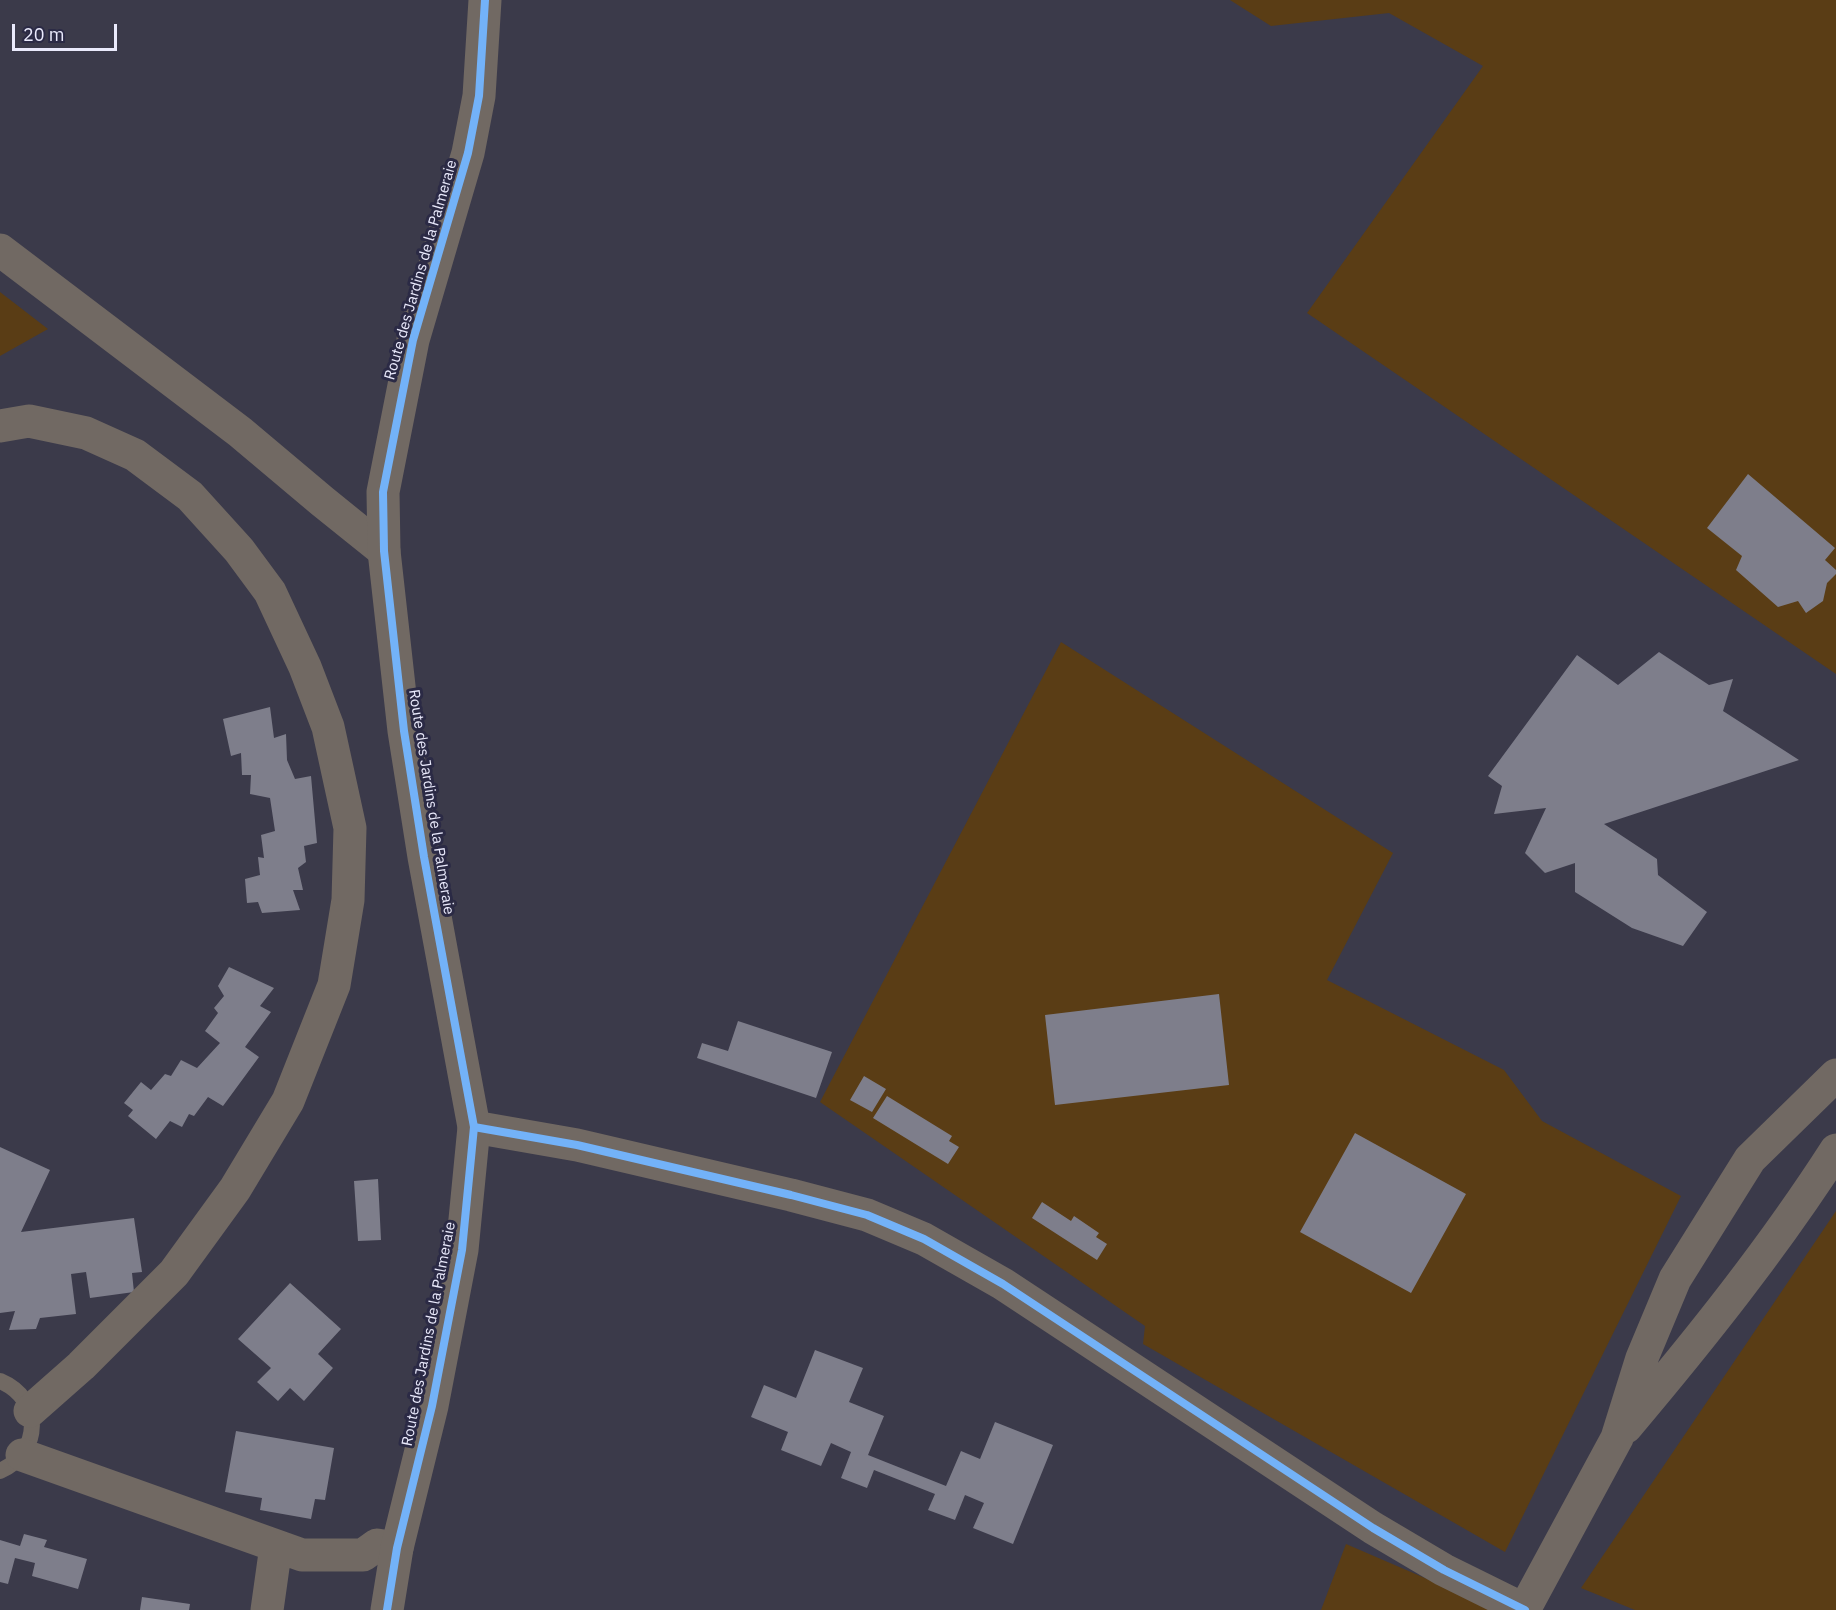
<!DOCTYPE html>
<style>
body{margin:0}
#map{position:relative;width:1836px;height:1610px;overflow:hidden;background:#3b3a4a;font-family:"IBM Plex Sans",sans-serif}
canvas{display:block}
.scale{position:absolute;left:12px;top:24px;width:105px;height:27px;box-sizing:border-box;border:3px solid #eaeafc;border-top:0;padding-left:8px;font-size:18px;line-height:21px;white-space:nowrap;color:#eaeafc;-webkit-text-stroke:4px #2b2a45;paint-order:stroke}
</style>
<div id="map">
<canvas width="1836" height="1610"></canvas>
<div class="scale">20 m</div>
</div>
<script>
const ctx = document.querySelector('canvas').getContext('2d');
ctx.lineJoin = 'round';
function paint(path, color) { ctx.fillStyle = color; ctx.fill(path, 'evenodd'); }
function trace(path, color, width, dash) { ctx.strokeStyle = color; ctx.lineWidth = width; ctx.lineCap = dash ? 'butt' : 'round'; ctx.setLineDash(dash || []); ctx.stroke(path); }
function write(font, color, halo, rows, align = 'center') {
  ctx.font = font + ' "IBM Plex Sans",sans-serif'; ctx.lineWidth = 6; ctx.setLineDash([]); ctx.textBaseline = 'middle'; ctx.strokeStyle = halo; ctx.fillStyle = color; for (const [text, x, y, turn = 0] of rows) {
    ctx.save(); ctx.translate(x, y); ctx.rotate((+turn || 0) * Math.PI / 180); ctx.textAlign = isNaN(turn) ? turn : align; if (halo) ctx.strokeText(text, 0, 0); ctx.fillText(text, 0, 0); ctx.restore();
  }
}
paint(new Path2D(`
 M 1230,0 L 1836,0 L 1836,674 L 1307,313 L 1483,66 L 1389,13 L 1271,26 Z
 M 0,292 L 48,329 L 0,356 Z
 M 1061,642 L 1393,853 L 1327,980 L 1504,1070 L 1542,1121 L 1681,1196 L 1505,1552 L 1143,1344 L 1145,1326 L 820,1102 Z
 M 1836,1211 L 1836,1610 L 1635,1610 L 1581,1588 Z
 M 1346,1544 L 1499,1610 L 1321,1610 Z`), '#5a3d15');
paint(new Path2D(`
 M 1748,474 L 1835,548 L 1825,560 L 1836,570 L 1836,574 L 1827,583 L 1823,601 L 1806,613 L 1798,601 L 1778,607 L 1736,570 L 1742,556 L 1707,528 Z
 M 1659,652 L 1709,685 L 1733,679 L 1723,711 L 1799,760 L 1604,824 L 1657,859 L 1658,875 L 1707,912 L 1683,946 L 1632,928 L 1575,892 L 1575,863 L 1545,873 L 1525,853 L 1546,808 L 1494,814 L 1502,786 L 1488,776 L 1577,655 L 1618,685 Z
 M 270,707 L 274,738 L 286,734 L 287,760 L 295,779 L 311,776 L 317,843 L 304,846 L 306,862 L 298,868 L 303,890 L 293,890 L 300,910 L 262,913 L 258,902 L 247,903 L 245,879 L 260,875 L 258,857 L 264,858 L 261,835 L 275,831 L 270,798 L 250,794 L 251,775 L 242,775 L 241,753 L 231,756 L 223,719 Z
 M 229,967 L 274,988 L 260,1006 L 271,1012 L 245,1047 L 259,1057 L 223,1106 L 208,1097 L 194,1116 L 189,1114 L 182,1127 L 170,1121 L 156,1139 L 128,1116 L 133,1110 L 124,1103 L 141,1082 L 151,1090 L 165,1074 L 171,1076 L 181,1060 L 197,1068 L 220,1043 L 205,1031 L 218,1013 L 214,1008 L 224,996 L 218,986 Z
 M 1219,994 L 1229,1085 L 1055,1105 L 1045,1015 Z
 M 738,1021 L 832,1052 L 816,1098 L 697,1058 L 702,1043 L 728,1051 Z
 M 864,1076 L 886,1089 L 872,1112 L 850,1100 Z
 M 887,1096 L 952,1136 L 949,1141 L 959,1147 L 948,1164 L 873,1118 Z
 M 1355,1133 L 1466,1194 L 1411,1293 L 1300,1232 Z
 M 0,1147 L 50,1170 L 21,1232 L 134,1218 L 142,1272 L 132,1273 L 134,1292 L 90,1298 L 86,1272 L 71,1274 L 76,1314 L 40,1318 L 36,1329 L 9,1330 L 15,1311 L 0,1313 Z
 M 378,1179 L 381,1240 L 358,1241 L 354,1181 Z
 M 1042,1202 L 1071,1221 L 1074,1216 L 1099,1233 L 1096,1237 L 1107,1244 L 1097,1260 L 1032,1218 Z
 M 290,1283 L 341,1329 L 318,1354 L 333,1368 L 304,1401 L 290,1388 L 278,1401 L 257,1382 L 271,1368 L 238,1339 Z
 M 815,1350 L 863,1368 L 849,1402 L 884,1416 L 868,1455 L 946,1486 L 961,1451 L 980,1459 L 995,1422 L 1053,1445 L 1013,1544 L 973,1528 L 984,1503 L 965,1495 L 955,1520 L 928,1510 L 935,1494 L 874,1470 L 867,1488 L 841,1478 L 851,1452 L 831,1443 L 821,1466 L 781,1450 L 788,1432 L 751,1417 L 764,1385 L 796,1398 Z
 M 236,1431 L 334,1448 L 325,1500 L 315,1499 L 311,1519 L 260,1510 L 262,1498 L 225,1492 Z
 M 24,1534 L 47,1540 L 44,1547 L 87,1559 L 78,1589 L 32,1576 L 35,1563 L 15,1558 L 8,1584 L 0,1582 L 0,1540 L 20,1546 Z
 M 142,1597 L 190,1604 L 189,1610 L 140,1610 Z`), '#7e7e8b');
trace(new Path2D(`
 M 0,1381 C 43,1399 42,1452 0,1471`), '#716963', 16);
trace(new Path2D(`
 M 0,250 L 240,432 L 322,501 L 384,551
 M 0,426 L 29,421 L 86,433 L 135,455 L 190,496 L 239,550 L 270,592 L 305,667 L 328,727 L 350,828 L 348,900 L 334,985 L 288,1101 L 235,1189 L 174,1273 L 81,1366 L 30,1411
 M 474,1127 L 577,1145 L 791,1195 L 867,1215 L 924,1239 L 1003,1284 L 1373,1528 L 1444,1570 L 1525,1610
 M 1626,1427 C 1701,1338 1773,1248 1836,1150
 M 22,1455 L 302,1555 L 363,1555 L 377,1545 L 397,1548
 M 267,1610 L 276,1546
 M 1524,1610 L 1617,1438 L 1642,1358 L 1675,1279 L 1750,1159 L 1836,1075`), '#716963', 33);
trace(new Path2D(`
 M 387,1610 L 397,1548 L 432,1406 L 462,1250 L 474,1127 L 424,857 L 404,731 L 384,551 L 383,492 L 413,340 L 468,153 L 479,96 L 485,0`), '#716963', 33);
trace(new Path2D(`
 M 474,1127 L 577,1145 L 791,1195 L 867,1215 L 924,1239 L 1003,1284 L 1373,1528 L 1444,1570 L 1525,1610
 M 387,1610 L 397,1548 L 432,1406 L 462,1250 L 474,1127 L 424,857 L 404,731 L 384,551 L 383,492 L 413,340 L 468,153 L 479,96 L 485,0`), '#73b2f8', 8);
write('15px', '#eaeafc', '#2b2a45', [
 ["Route des Jardins de la Palmeraie",421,270,-74],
 ["Route des Jardins de la Palmeraie",431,802,81],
 ["Route des Jardins de la Palmeraie",429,1334,-79]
]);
</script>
